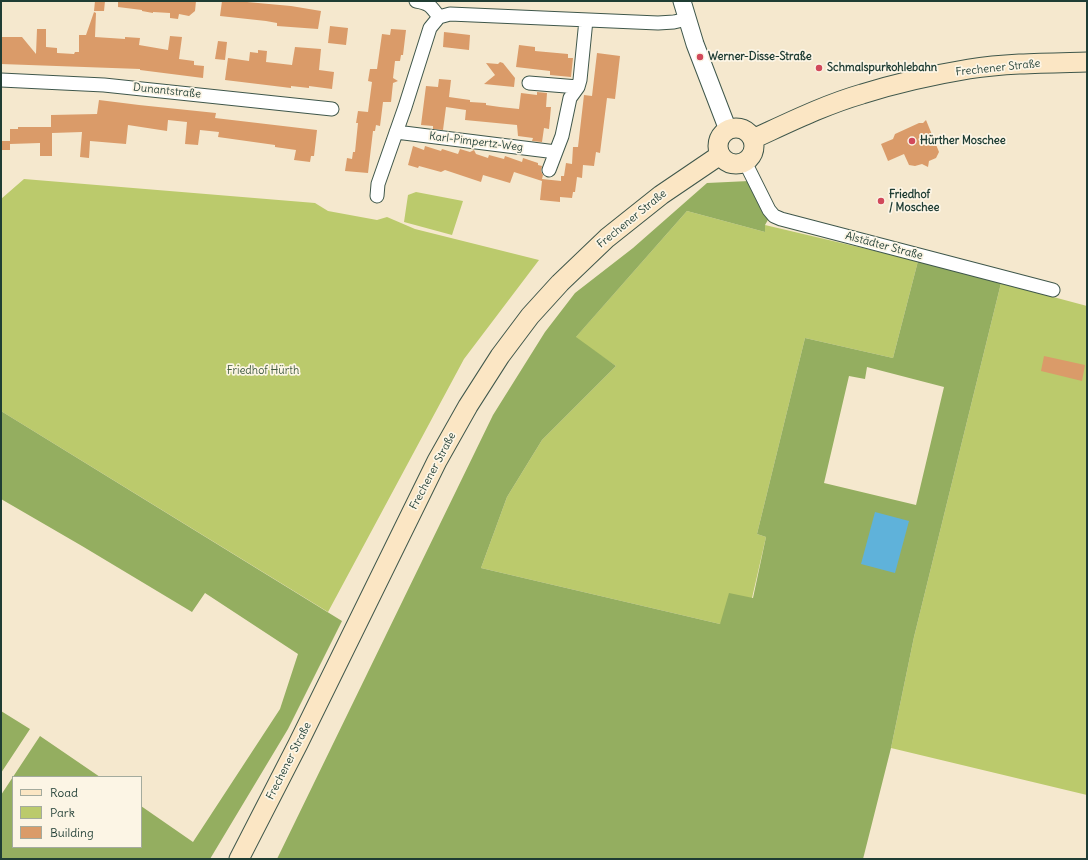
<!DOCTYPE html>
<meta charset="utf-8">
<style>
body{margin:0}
#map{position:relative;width:1088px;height:860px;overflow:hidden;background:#f5e8ce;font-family:Delius,sans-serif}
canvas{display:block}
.frame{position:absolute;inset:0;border:2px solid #1f3d34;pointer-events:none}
.legend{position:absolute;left:12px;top:776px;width:130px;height:72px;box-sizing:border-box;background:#fcf5e5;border:1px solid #a4ab9e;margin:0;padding:5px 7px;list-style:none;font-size:12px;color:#1f3d34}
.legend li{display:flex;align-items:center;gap:8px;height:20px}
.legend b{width:20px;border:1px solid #a4ab9e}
</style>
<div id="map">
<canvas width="1088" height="860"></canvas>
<div class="frame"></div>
<ul class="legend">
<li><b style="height:5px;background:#fbe6c4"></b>Road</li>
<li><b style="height:11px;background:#bbca6c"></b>Park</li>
<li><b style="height:11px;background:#da9b69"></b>Building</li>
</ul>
</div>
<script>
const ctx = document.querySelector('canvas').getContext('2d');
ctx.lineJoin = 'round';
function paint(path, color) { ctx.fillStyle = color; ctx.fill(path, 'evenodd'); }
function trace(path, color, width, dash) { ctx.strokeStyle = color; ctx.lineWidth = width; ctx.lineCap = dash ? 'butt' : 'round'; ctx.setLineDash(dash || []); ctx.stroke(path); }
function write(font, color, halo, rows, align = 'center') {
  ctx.font = font + ' Delius,sans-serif'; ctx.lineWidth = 3.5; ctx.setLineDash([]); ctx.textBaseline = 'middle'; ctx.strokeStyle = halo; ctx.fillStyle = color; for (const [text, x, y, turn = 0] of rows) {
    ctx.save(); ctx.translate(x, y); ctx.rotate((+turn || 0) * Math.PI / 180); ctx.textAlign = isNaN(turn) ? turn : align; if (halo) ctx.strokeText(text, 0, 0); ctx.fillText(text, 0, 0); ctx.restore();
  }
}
paint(new Path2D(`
 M 24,179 L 315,203 L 328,211 L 377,220 L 387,217 L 415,229 L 539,260 L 464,359 L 328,612 L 1,411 L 1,199 Z
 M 416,192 L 463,201 L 452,235 L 404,222 L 408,195 Z
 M 687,211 L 765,232 L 765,225 L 918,261 L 893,358 L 805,338 L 757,534 L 766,537 L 752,598 L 720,624 L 481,568 L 507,497 L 542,440 L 616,366 L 575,338 Z
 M 1001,283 L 1087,306 L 1087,795 L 891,748 L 914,637 Z`), '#bbca6c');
paint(new Path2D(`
 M 749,181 L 769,218 L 765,225 L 765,232 L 687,211 L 576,337 L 616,366 L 542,440 L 507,497 L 481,568 L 720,624 L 729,593 L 753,598 L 766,537 L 757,534 L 805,338 L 893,358 L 918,261 L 1001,283 L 914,637 L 891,748 L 863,859 L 277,859 L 493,415 L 545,332 L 575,293 L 633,248 L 707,183 ZM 867,367 L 944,387 L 916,505 L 824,483 L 849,376 L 865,379 Z
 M 1,411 L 342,621 L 288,729 L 210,859 L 1,859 L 1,795 L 40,736 L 100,777 L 13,777 L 13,847 L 141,847 L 141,806 L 193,842 L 280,709 L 298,654 L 205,593 L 192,612 L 82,546 L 1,499 Z
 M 1,711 L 30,729 L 1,773 Z`), '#94ae60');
paint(new Path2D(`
 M 875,512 L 909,521 L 895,573 L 861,564 Z`), '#5fb2da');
paint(new Path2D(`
 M 95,1 L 105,1 L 104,11 L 94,11 Z
 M 118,1 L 196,1 L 195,11 L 189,16 L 179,14 L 178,19 L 170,18 L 170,13 L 153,12 L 153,13 L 142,11 L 142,10 L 118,7 Z
 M 222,1 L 236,1 L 291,6 L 321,11 L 318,29 L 277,26 L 277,23 L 266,21 L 220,16 Z
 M 94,12 L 96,13 L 95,37 L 125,39 L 125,37 L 140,38 L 139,45 L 168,50 L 170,36 L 182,37 L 179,59 L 194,61 L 194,65 L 204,66 L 203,78 L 140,70 L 140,69 L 1,64 L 1,37 L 22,37 L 36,54 L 37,29 L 46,29 L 46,47 L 57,48 L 57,53 L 74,54 L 75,52 L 79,52 L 79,35 L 86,35 Z
 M 330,26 L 348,28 L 346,45 L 328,43 Z
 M 391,29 L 406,30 L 403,55 L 401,55 L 400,61 L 395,61 L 393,78 L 398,81 L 393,83 L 391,102 L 383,102 L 380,126 L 376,125 L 375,131 L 373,131 L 368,173 L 345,171 L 347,158 L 352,159 L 353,152 L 355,152 L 358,123 L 356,123 L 358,111 L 368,112 L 372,82 L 368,81 L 370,69 L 377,69 L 382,34 L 390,35 Z
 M 444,32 L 470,35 L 469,50 L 443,47 Z
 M 218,41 L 227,42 L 225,60 L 215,59 Z
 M 519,45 L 535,47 L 535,51 L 568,54 L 568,58 L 573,58 L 571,77 L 550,75 L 550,71 L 516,67 Z
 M 295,47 L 321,49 L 319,70 L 334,72 L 332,89 L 309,86 L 309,88 L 291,86 L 291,88 L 225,80 L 228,58 L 249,61 L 250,52 L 258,53 L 258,50 L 267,51 L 266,62 L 292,65 Z
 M 597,53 L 620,56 L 615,99 L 607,98 L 600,153 L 596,152 L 594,166 L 583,165 L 582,178 L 577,177 L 575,192 L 573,192 L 572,198 L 560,197 L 560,202 L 540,200 L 542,181 L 514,172 L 510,183 L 483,175 L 481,182 L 445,170 L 441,172 L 419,166 L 418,168 L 408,165 L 413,146 L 424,150 L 425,146 L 441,151 L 442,149 L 458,154 L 460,149 L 470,152 L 474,150 L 476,154 L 488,158 L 489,155 L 504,159 L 505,156 L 522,162 L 523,158 L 538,163 L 538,165 L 542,166 L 541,171 L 543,175 L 542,179 L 561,181 L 561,176 L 564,176 L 566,163 L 572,164 L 573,147 L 578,147 L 584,95 L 592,96 Z
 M 500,62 L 503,63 L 515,78 L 514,87 L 484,84 L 495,75 L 486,63 L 498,64 Z
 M 439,79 L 451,80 L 449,97 L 470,100 L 470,102 L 486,103 L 486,105 L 500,107 L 519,109 L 521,93 L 537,95 L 537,92 L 547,93 L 546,107 L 551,107 L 549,129 L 544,128 L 542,142 L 532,141 L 533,138 L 518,136 L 517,125 L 465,120 L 466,110 L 446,107 L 443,130 L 433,129 L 433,126 L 421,125 L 426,86 L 438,87 Z
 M 99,100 L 139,105 L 216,113 L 215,118 L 317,130 L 314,156 L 311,156 L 310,162 L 294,160 L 296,150 L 275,147 L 275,145 L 218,137 L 219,132 L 200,130 L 198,145 L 185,144 L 187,122 L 168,120 L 167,131 L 128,125 L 126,144 L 90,141 L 89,158 L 80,157 L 82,132 L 52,133 L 52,156 L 40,156 L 40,143 L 10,144 L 10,129 L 18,129 L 18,127 L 51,127 L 51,115 L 97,114 Z
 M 926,120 L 939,152 L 936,158 L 929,161 L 928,167 L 922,164 L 915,166 L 909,165 L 904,154 L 888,161 L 881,144 L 893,139 L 895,134 L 919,123 L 923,123 Z
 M 1,141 L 10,141 L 10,150 L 1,150 Z
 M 1044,356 L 1085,365 L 1082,381 L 1041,371 Z`), '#da9b69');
const minor = new Path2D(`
 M 416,1 C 429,3 431,6 439,17
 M 1,80 L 104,85 L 332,109
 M 529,83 L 578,87
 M 396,132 L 556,152
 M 745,162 L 769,210 L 774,216 L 781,219 L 1053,290
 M 549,170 L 562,136 L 570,98 L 578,87 L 580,80 L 586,20
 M 377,196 L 378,184 L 405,107 L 430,28 L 439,17 L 450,14 L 658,23 L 674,22 L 687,19`);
const tertiary = new Path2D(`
 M 682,1 L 695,44 L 728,130`);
const secondary = new Path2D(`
 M718 146a18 18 0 1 1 36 0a18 18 0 1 1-36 0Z
 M 753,139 C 788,123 824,105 862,94 C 897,83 933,75 969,69 C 1008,63 1048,63 1087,62
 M 239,859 L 298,744 L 437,461 L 468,406 L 500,356 L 530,316 L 560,283 L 607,238 L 661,195 L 720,155`);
trace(minor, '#3f574b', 15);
trace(tertiary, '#3f574b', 19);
trace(secondary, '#3f574b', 21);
trace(minor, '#fff', 13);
trace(tertiary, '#fff', 17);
trace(secondary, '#fbe6c4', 19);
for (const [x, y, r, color] of [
 [700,57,4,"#d1495b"],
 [819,68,4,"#d1495b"],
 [912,141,4,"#d1495b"],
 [881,201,4,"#d1495b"]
]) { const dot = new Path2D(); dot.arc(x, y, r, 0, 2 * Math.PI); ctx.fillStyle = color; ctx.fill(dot); trace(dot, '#fcf5e5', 1.5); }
write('bold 11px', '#1f3d34', '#fcf5e5', [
 ["Werner-Disse-Straße",708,57],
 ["Schmalspurkohlebahn",827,68],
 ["Hürther Moschee",920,141],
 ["Friedhof",889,195],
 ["/ Moschee",889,208]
], 'left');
write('11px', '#1f3d34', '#fcf5e5', [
 ["Frechener Straße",998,68,-6],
 ["Dunantstraße",167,91,6],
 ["Karl-Pimpertz-Weg",476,142,7],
 ["Frechener Straße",632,219,-39],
 ["Alstädter Straße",884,246,15],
 ["Frechener Straße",433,471,-62],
 ["Frechener Straße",289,761,-63]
]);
write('11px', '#3e593f', '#fcf5e5', [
 ["Friedhof Hürth",263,371]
]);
</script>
